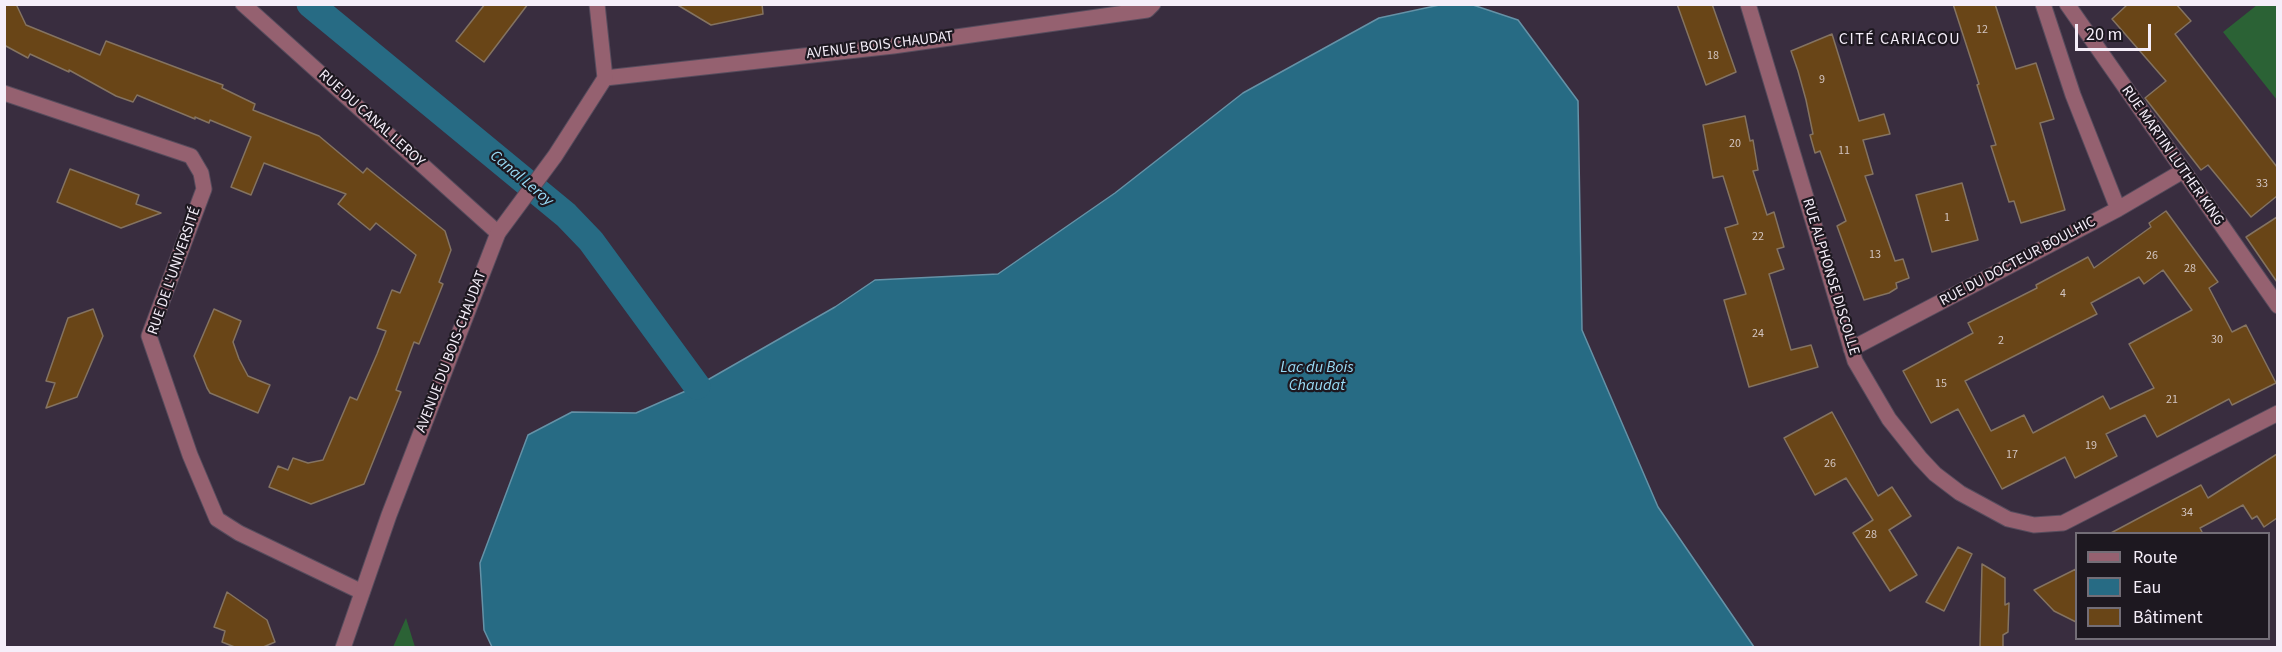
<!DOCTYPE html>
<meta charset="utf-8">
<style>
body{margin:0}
#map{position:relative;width:2282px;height:652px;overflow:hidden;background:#392d3f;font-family:"Source Sans 3",sans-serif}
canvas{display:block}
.frame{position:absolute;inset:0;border:6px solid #f5eef9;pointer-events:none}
.legend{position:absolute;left:2075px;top:532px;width:195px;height:108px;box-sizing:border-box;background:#1d1820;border:2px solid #736e77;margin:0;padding:8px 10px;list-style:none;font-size:18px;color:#f5eef9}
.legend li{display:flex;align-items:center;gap:12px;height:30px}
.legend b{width:30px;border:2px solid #736e77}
.scale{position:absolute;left:2075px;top:24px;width:76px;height:27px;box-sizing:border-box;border:3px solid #f5eef9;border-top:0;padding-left:8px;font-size:18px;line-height:21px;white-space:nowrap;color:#f5eef9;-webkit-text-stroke:4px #1d1820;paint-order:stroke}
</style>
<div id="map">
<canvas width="2282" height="652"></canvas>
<div class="frame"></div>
<ul class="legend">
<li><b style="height:8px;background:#956170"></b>Route</li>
<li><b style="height:16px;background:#276b84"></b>Eau</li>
<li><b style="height:16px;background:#694517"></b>Bâtiment</li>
</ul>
<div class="scale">20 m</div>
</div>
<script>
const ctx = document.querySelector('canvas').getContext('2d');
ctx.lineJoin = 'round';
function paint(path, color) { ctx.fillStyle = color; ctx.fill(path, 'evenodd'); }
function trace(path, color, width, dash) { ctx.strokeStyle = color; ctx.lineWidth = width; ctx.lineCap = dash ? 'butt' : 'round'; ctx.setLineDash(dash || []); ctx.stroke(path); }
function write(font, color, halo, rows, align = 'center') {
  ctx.font = font + ' "Source Sans 3",sans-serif'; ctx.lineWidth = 4.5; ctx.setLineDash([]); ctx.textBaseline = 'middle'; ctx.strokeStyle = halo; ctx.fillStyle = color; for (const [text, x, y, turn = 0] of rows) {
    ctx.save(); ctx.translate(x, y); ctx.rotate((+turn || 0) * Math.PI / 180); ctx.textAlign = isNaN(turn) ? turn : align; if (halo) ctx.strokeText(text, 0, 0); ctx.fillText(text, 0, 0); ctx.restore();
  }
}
paint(new Path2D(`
 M 2257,5 L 2277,5 L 2277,100 L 2223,32 Z
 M 406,618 L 415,647 L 393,647 Z`), '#2b6235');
const water = new Path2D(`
 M 1444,4 L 1473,5 L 1518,20 L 1578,101 L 1582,330 L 1658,507 L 1754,647 L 492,647 L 484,630 L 480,563 L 528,435 L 572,412 L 636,413 L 697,386 L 835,307 L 875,280 L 998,274 L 1115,193 L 1243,93 L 1379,18 Z`);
paint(water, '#276b84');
trace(water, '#6592a7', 1.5);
trace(new Path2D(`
 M 310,4 L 566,215 L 591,241 L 697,386`), '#276b84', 27);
const building = new Path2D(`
 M 4,4 L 16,4 L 26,25 L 100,55 L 106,41 L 223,85 L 222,88 L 255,104 L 253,110 L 319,136 L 363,173 L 367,168 L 445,231 L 451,250 L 439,282 L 443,284 L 419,344 L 414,342 L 396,390 L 401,392 L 364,484 L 311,504 L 269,487 L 278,466 L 288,470 L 293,458 L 308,463 L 323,460 L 350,397 L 357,400 L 377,354 L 386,331 L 377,328 L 392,290 L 400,293 L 416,255 L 376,223 L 370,230 L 338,204 L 346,194 L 264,163 L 251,195 L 231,187 L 251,137 L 210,120 L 209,123 L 195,117 L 195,119 L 137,95 L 133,102 L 116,96 L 69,70 L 69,72 L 30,54 L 28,58 L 4,45 Z
 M 485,4 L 528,4 L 484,62 L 456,41 Z
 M 676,4 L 762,4 L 763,14 L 711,25 Z
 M 1677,4 L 1712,4 L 1736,72 L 1706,85 Z
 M 1953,4 L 1995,4 L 2016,69 L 2036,63 L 2054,119 L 2040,123 L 2065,210 L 2021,223 L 2014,201 L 2009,202 L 1991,146 L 1996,145 L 1977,85 L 1979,84 Z
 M 2128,4 L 2176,4 L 2191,21 L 2175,34 L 2277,167 L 2277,196 L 2251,217 L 2208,165 L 2201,170 L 2145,98 L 2166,81 L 2112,19 Z
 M 1832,34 L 1859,121 L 1884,114 L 1890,134 L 1863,140 L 1873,174 L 1865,176 L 1895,261 L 1903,259 L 1909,278 L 1896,283 L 1897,288 L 1889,293 L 1864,300 L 1837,226 L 1846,221 L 1820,151 L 1815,153 L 1810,135 L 1813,134 L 1806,100 L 1798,71 L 1791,51 Z
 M 1745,116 L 1750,141 L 1753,140 L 1758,170 L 1753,171 L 1767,215 L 1774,212 L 1784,247 L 1777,249 L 1784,269 L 1769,274 L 1791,350 L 1811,345 L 1818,367 L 1749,387 L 1724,300 L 1746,294 L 1725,228 L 1738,224 L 1723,176 L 1713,178 L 1703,125 Z
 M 70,169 L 139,195 L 136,204 L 161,213 L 121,228 L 57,202 Z
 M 1962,183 L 1978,240 L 1932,252 L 1916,195 Z
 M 2166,211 L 2218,282 L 2209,288 L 2232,332 L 2246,325 L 2276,383 L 2232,405 L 2229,399 L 2157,437 L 2145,415 L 2106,434 L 2117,456 L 2075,478 L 2065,457 L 2002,489 L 1958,409 L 1931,423 L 1903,371 L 1973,333 L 1968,323 L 2037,288 L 2036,285 L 2088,257 L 2094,268 L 2151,227 L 2149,223 ZM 2163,270 L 2192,310 L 2129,344 L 2154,388 L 2110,409 L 2103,396 L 2033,433 L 2024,415 L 1991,431 L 1965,381 L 2097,314 L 2091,303 L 2139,277 L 2144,284 Z
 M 2277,217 L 2277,282 L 2246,237 Z
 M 93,309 L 103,336 L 77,397 L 46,408 L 55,383 L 46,381 L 68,318 Z
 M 214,309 L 241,321 L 233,342 L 239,359 L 248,376 L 270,385 L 258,413 L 210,393 L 207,388 L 194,356 Z
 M 1832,412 L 1878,496 L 1892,487 L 1911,516 L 1889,530 L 1917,575 L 1890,591 L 1853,533 L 1873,520 L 1846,478 L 1815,495 L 1784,438 Z
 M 2277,454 L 2277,518 L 2264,527 L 2257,516 L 2252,519 L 2243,505 L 2200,528 L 2203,534 L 2109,534 L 2201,485 L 2208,498 Z
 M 1958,547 L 1972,554 L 1944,611 L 1926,602 Z
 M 1982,564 L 2005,578 L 2005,605 L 2009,603 L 2008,632 L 2003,635 L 2003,647 L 1980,647 Z
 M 2076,569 L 2076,622 L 2054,611 L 2034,590 Z
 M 227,592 L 267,620 L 275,642 L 261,648 L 237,648 L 222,642 L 225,631 L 214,627 Z`);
paint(building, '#694517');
trace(building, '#847361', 1.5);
const minor = new Path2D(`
 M 243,4 L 498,233
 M 1748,4 L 1855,361 L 1889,419 L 1920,458 L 1935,474 L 1960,493 L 2008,519 L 2034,525 L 2063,523 L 2278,413
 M 2043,4 L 2073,95 L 2118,209
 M 2067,4 L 2278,306
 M 605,78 L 893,46 L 1147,10 L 1153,4
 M 4,93 L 191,156 L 201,173 L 204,189 L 149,336 L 190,455 L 217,519 L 239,533 L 362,592
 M 1851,349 L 2118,209 L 2183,171`);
const tertiary = new Path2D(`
 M 343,648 L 389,515 L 498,233 L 555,156 L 605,78 L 597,4`);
trace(minor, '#574c5d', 17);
trace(tertiary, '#574c5d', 17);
trace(minor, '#956170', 15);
trace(tertiary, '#956170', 15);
write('12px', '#d2c4c0', null, [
 ["12",1982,30],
 ["18",1713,56],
 ["9",1822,80],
 ["20",1735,144],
 ["11",1844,151],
 ["33",2262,184],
 ["1",1947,218],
 ["22",1758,237],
 ["13",1875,255],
 ["26",2152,256],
 ["28",2190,269],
 ["4",2063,294],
 ["24",1758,334],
 ["30",2217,340],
 ["2",2001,341],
 ["15",1941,384],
 ["21",2172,400],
 ["19",2091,446],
 ["17",2012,455],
 ["26",1830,464],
 ["34",2187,513],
 ["28",1871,535]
]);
write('15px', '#f5eef9', '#1d1820', [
 ["AVENUE BOIS CHAUDAT",880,46,-7],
 ["RUE DU CANAL LEROY",371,119,42],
 ["RUE MARTIN LUTHER KING",2172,156,55],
 ["RUE DU DOCTEUR BOULHIC",2018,262,-28],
 ["RUE DE L'UNIVERSITÉ",175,271,-71],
 ["RUE ALPHONSE DISCOLLE",1830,277,73],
 ["AVENUE DU BOIS-CHAUDAT",452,352,-69]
]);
ctx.letterSpacing = '1.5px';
write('16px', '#f5eef9', '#1d1820', [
 ["CITÉ CARIACOU",1900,40]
]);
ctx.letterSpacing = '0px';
write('italic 16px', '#99dbf6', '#1d1820', [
 ["Canal Leroy",521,179,40],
 ["Lac du Bois",1317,368],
 ["Chaudat",1317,386]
]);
</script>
